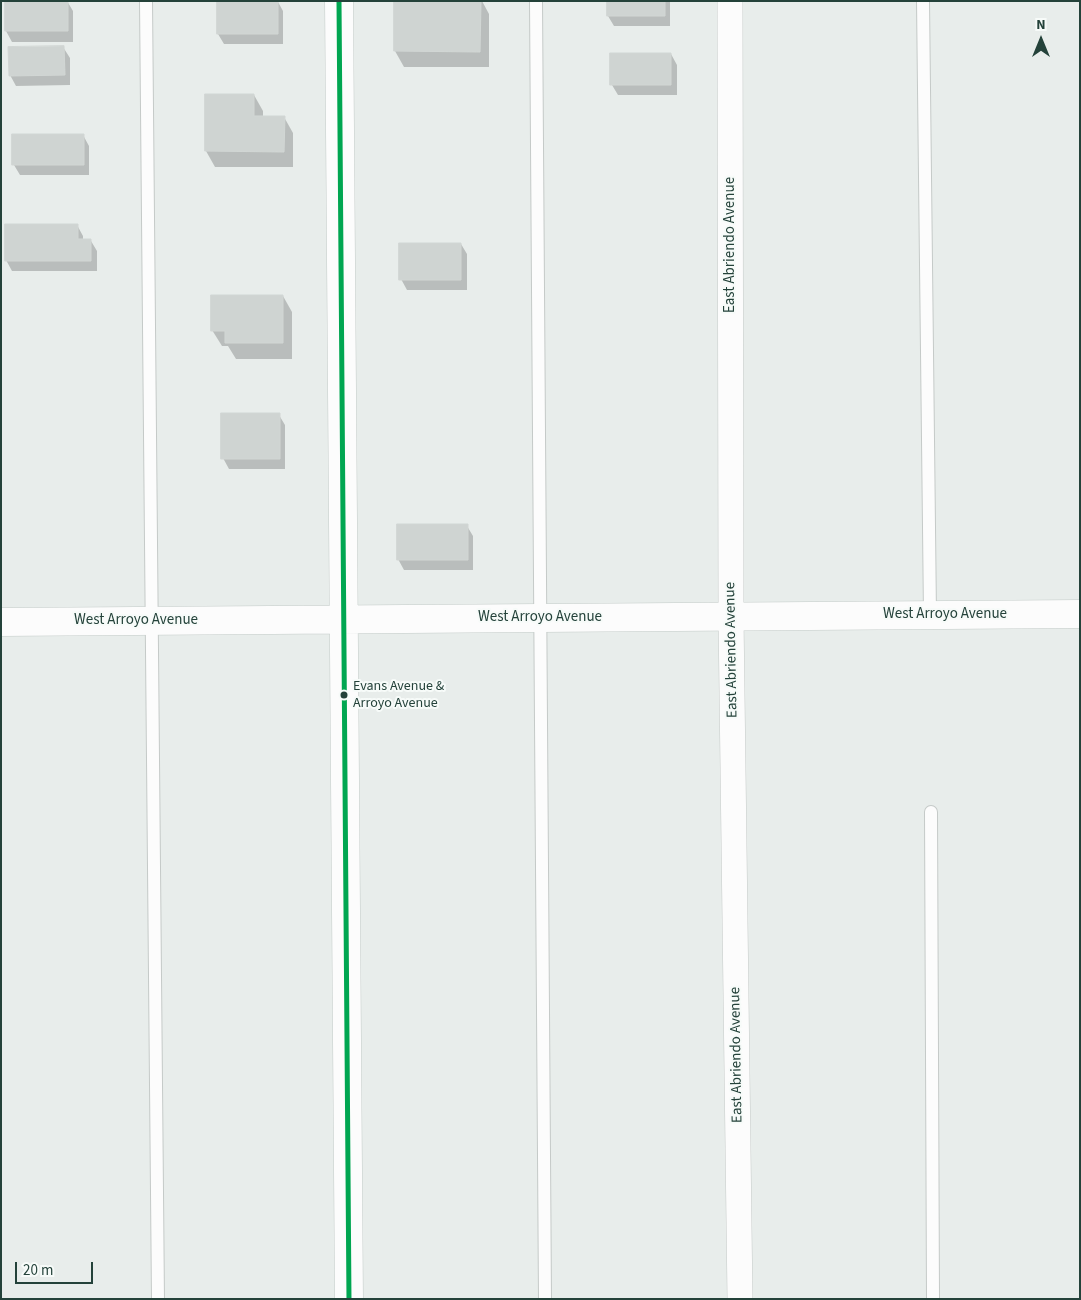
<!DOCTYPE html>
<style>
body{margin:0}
#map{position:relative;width:1081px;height:1300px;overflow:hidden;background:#e8edeb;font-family:"Source Sans 3",sans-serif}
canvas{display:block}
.frame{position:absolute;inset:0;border:2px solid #24423a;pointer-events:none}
.north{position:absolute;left:1016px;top:15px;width:50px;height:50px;-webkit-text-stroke:4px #f7fbf9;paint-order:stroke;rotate:0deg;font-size:14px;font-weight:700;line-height:20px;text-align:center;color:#24423a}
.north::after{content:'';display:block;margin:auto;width:18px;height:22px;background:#24423a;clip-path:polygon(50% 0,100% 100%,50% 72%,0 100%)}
.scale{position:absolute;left:15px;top:1262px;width:78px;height:22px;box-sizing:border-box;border:2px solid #24423a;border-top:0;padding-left:6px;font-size:15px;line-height:18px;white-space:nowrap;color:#24423a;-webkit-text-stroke:4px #f7fbf9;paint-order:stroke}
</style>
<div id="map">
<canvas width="1081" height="1300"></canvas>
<div class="frame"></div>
<div class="north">N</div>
<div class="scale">20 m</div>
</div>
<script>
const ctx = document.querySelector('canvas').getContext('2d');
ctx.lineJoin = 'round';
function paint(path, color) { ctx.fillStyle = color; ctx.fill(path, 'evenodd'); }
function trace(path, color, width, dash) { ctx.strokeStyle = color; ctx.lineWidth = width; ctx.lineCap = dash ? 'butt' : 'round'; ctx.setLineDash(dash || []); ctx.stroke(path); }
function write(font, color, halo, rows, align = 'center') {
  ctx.font = font + ' "Source Sans 3",sans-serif'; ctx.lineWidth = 4; ctx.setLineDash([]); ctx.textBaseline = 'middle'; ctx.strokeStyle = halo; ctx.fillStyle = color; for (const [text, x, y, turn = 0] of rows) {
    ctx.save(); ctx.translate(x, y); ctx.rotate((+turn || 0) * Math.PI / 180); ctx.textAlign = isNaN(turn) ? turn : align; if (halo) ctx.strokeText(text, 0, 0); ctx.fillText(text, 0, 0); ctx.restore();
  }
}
paint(new Path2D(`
 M 6,1 L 67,1 L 73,11 L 73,42 L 12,42 L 6,31 Z
 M 84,1 L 137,1 L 137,2 L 84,2 Z
 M 218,1 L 281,1 L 278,2 L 283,11 L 283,44 L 224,44 L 218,34 Z
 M 395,1 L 482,1 L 489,14 L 489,67 L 404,67 L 395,51 Z
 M 608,1 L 670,1 L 670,26 L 614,26 L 608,16 Z
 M 63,47 L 70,58 L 70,85 L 16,86 L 10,75 Z
 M 671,54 L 677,65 L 677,95 L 618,95 L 612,85 Z
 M 254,95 L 263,111 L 263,117 L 284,117 L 293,133 L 293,167 L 215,167 L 206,151 Z
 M 83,135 L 89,146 L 89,175 L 20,175 L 14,165 Z
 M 77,225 L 83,236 L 83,241 L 91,241 L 97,251 L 97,271 L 12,271 L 6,260 Z
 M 461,244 L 467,254 L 467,290 L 407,290 L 401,279 Z
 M 283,296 L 292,312 L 292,359 L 236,359 L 228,346 L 222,346 L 212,330 Z
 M 279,415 L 285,425 L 285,469 L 229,469 L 223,458 Z
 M 467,526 L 473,536 L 473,570 L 404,570 L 398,559 Z`), '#0003');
const building = new Path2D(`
 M 5,1 L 68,1 L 68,31 L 5,31 Z
 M 217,1 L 278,1 L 278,34 L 217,34 Z
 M 394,1 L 481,1 L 480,52 L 394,51 Z
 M 607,1 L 665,1 L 665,16 L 607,16 Z
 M 64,46 L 65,75 L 9,76 L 8,47 Z
 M 610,53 L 671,53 L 671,85 L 610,85 Z
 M 205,94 L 254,94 L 254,116 L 285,116 L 284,152 L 205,151 Z
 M 12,134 L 84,134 L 84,165 L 12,165 Z
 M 5,224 L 78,224 L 78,239 L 91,239 L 91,261 L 5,261 Z
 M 399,243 L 461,243 L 461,280 L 399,280 Z
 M 211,295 L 283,295 L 283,343 L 225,343 L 225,331 L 211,331 Z
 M 221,413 L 280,413 L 280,459 L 221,459 Z
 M 397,524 L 468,524 L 468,560 L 397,560 Z`);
paint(building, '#cfd4d2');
trace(building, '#d1d6d4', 1);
const lane = new Path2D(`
 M 146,1 L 158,1299
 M 536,1 L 545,1299
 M 923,1 L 930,615
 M 931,812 L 933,1299`);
const street = new Path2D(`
 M 730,1 L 731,617 L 740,1299`);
const secondary = new Path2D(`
 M 339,1 L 349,1299
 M 1,622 L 1080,614`);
trace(lane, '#c5cac8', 14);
trace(street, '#c5cac8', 26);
trace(secondary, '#c3cbc8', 29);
trace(lane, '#fcfcfc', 12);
trace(street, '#fcfcfc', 25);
trace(secondary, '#fcfcfc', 28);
trace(new Path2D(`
 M 339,1 L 349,1299`), '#00a651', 5);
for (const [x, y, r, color] of [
 [344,695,4.5,"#24423a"]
]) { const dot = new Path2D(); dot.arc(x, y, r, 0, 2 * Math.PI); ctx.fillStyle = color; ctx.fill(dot); trace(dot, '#f7fbf9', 2); }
write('14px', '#24423a', '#f7fbf9', [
 ["Evans Avenue &",353,687],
 ["Arroyo Avenue",353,704]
], 'left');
write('15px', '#24423a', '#f7fbf9', [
 ["East Abriendo Avenue",731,245,-90],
 ["West Arroyo Avenue",945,615],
 ["West Arroyo Avenue",540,618],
 ["West Arroyo Avenue",136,621],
 ["East Abriendo Avenue",732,650,-91],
 ["East Abriendo Avenue",737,1055,-91]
]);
</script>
